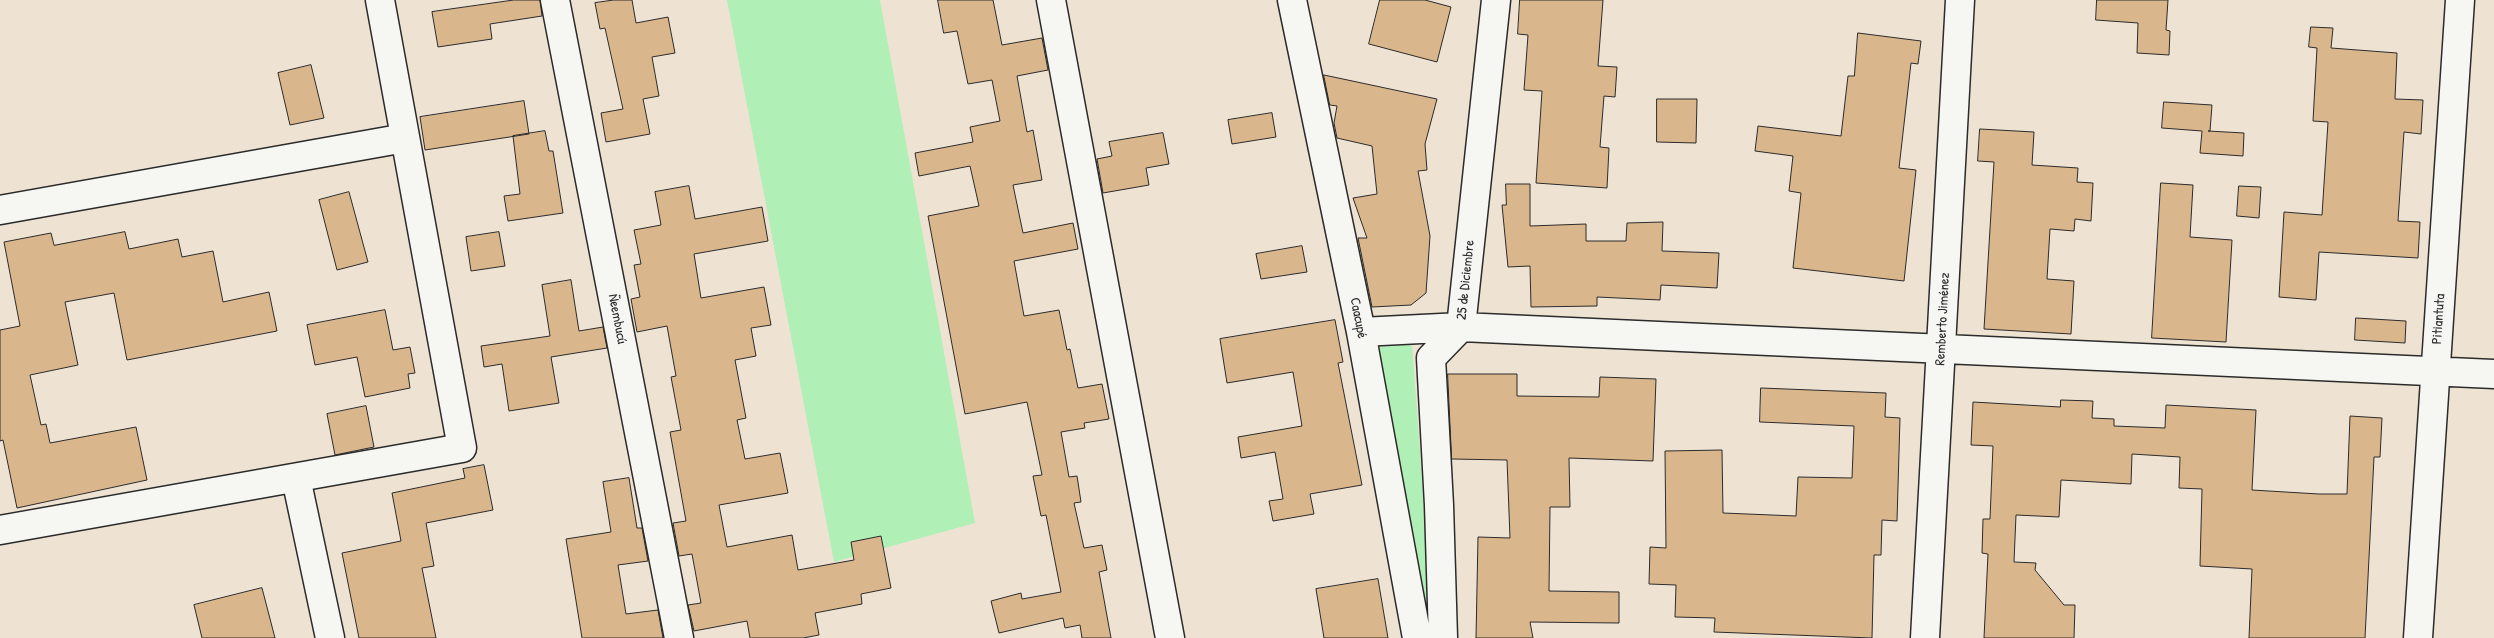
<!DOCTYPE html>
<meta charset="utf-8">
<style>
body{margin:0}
canvas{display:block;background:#eee3d3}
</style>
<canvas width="2494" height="638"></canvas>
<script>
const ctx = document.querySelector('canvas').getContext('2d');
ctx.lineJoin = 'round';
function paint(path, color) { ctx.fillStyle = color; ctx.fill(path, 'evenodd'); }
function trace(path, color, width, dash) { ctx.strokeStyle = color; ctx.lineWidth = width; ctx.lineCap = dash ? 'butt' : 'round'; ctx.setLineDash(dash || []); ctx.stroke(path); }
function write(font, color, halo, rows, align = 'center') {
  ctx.font = font + ' "Patrick Hand",sans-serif'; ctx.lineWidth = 4.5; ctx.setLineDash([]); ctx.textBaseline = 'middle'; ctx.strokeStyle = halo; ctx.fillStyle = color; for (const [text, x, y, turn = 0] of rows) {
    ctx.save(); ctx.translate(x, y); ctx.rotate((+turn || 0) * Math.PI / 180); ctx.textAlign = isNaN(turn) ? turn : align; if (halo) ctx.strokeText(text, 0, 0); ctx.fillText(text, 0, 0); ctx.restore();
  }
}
paint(new Path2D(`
 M 727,0 L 880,0 L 975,523 L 834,562 Z
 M 1412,344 L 1434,638 L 1432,638 L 1377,347 Z`), '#b0efb6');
const building = new Path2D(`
 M 514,0 L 540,0 L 542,16 L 490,24 L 492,39 L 438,47 L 432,12 Z
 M 614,0 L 632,0 L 636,23 L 668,17 L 675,53 L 652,57 L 659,96 L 643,99 L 650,134 L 606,142 L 601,113 L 623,109 L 605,28 L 600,29 L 595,3 Z
 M 938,0 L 993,0 L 1002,45 L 1042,38 L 1048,70 L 1017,76 L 1027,132 L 1033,130 L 1042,180 L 1013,185 L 1023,233 L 1073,223 L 1078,249 L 1014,261 L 1024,316 L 1059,310 L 1067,350 L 1070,349 L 1078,388 L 1102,384 L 1109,419 L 1084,423 L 1085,428 L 1061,432 L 1069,477 L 1077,476 L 1081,502 L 1074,503 L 1084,548 L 1102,545 L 1107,570 L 1099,572 L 1111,638 L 1082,638 L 1080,625 L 1065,628 L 1063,618 L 999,633 L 991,601 L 1021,593 L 1022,599 L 1061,592 L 1046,515 L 1041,516 L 1033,476 L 1042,475 L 1027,402 L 965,414 L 928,216 L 979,206 L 970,166 L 919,176 L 915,153 L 973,142 L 970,127 L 1000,121 L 992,80 L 968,84 L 957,31 L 944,33 Z
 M 1380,0 L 1425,0 L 1451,7 L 1437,62 L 1369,44 Z
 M 1520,0 L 1603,0 L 1598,66 L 1617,67 L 1615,97 L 1604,96 L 1600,147 L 1609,148 L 1607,188 L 1536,183 L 1542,91 L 1524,90 L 1528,35 L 1518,34 Z
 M 2097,0 L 2168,0 L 2166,30 L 2170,31 L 2169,55 L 2137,53 L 2138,23 L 2096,20 Z
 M 2311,27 L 2333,28 L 2331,48 L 2397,53 L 2395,99 L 2423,100 L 2421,134 L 2404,132 L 2398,221 L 2420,222 L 2418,258 L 2319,252 L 2316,300 L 2279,297 L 2284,212 L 2322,215 L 2328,122 L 2313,121 L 2317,48 L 2309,47 Z
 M 1858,33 L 1921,41 L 1918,64 L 1911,63 L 1899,168 L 1916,170 L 1904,281 L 1793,268 L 1801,193 L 1789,191 L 1793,156 L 1755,151 L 1758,126 L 1841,136 L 1848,76 L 1854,76 Z
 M 311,65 L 324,118 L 290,125 L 278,73 Z
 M 1324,75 L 1437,99 L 1425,144 L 1427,170 L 1418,171 L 1430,236 L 1426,293 L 1411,305 L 1372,307 L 1358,238 L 1367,238 L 1353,198 L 1377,194 L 1372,146 L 1337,138 L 1334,123 L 1337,106 L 1330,105 Z
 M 1657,99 L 1697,99 L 1696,143 L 1657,142 Z
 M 524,101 L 529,134 L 425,150 L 420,117 Z
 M 2164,102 L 2212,105 L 2210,131 L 2208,131 L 2244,133 L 2243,156 L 2200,153 L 2202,131 L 2162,128 Z
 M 1272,113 L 1276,137 L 1232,144 L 1228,120 Z
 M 1980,129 L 2034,132 L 2032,165 L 2078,168 L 2077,182 L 2093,183 L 2091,221 L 2075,219 L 2074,231 L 2050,229 L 2047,279 L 2074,281 L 2071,334 L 1984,329 L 1994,162 L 1978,161 Z
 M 545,131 L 549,151 L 553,151 L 563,213 L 508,221 L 504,196 L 520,194 L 513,136 Z
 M 1163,133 L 1169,164 L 1146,168 L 1149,185 L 1103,193 L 1097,159 L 1112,156 L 1109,142 Z
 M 2161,183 L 2193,185 L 2190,237 L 2232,240 L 2226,342 L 2152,338 Z
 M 1506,184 L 1530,184 L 1530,226 L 1586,224 L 1586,241 L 1626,241 L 1627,223 L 1663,222 L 1662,251 L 1719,253 L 1717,288 L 1661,285 L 1660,300 L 1597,297 L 1597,306 L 1531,307 L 1530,266 L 1508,267 L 1502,205 L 1506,205 Z
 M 689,186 L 695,219 L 762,207 L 768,241 L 694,254 L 701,298 L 764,287 L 771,325 L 751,328 L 756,356 L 735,360 L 746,418 L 737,420 L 745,459 L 780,453 L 788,493 L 719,505 L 727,547 L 792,535 L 798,570 L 854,560 L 851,542 L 881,536 L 891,588 L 861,594 L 862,604 L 815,613 L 819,635 L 803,638 L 750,638 L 747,621 L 694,631 L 688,605 L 701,603 L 692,554 L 679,556 L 673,523 L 686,521 L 670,432 L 681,430 L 671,377 L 676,376 L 667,326 L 637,332 L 631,299 L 640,297 L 634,265 L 641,264 L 634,230 L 661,225 L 655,192 Z
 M 2239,186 L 2261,187 L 2259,218 L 2237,216 Z
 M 349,192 L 368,262 L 337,270 L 319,200 Z
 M 125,232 L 129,249 L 178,239 L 182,257 L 213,251 L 223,302 L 269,292 L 277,331 L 127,360 L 114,293 L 65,302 L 78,365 L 30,375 L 41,425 L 46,424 L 50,443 L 136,427 L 147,480 L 17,508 L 3,440 L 0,441 L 0,330 L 20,326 L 4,242 L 51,233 L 54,245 Z
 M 499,232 L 505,266 L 471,271 L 466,237 Z
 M 1302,246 L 1307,272 L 1261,279 L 1256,254 Z
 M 571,280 L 579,331 L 603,327 L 607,348 L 551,357 L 559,403 L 509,411 L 502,364 L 484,367 L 481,346 L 550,336 L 542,285 Z
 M 385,310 L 393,350 L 410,347 L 415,373 L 408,374 L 410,388 L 365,397 L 357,357 L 315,365 L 307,325 Z
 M 2356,318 L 2406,321 L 2405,343 L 2355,340 Z
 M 1335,320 L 1343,362 L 1338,363 L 1362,485 L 1310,494 L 1314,514 L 1273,521 L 1269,501 L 1283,499 L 1275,452 L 1241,458 L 1238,437 L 1302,426 L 1293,372 L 1227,383 L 1220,339 Z
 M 1448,374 L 1517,374 L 1517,396 L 1599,397 L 1600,377 L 1656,379 L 1653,461 L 1569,458 L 1570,507 L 1550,507 L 1549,591 L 1619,592 L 1619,623 L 1530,622 L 1533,638 L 1476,638 L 1478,537 L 1510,538 L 1507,460 L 1452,459 Z
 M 1761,388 L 1886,393 L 1885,417 L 1900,418 L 1897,521 L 1882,520 L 1881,555 L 1874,555 L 1872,638 L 1714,632 L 1715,618 L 1675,617 L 1676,585 L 1649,584 L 1650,547 L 1666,548 L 1665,451 L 1722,450 L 1723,513 L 1796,516 L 1798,477 L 1852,478 L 1854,426 L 1760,422 Z
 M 2061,400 L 2093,401 L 2092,418 L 2114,419 L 2114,426 L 2165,428 L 2166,405 L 2256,410 L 2252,490 L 2319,494 L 2347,494 L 2350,416 L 2382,418 L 2380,457 L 2374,457 L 2365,638 L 2249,638 L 2252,569 L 2200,566 L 2202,489 L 2179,488 L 2180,457 L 2132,454 L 2131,484 L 2061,480 L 2059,517 L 2016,515 L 2014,562 L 2036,563 L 2035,570 L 2064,605 L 2075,605 L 2074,638 L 1984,638 L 1988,554 L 1982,553 L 1983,519 L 1990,519 L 1993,446 L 1971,445 L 1973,402 L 2060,407 Z
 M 366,406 L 374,447 L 335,455 L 327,414 Z
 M 484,465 L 493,510 L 426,523 L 434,566 L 422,568 L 436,638 L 359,638 L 342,553 L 401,541 L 392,493 L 465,478 L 463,469 Z
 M 629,478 L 637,528 L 642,528 L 648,561 L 618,565 L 626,614 L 658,610 L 663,638 L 582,638 L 566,539 L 611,532 L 603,482 Z
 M 1378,579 L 1388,638 L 1324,638 L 1316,589 Z
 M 262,588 L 275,638 L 202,638 L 194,605 Z`);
paint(building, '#dab68c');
trace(building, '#2b2b2b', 1);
const minor = new Path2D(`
 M 555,0 L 679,638
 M 1051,0 L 1170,638
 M 1292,0 L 1361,332 L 1417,638
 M 0,210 L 405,138
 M 1361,332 L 1461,327 L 2494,374
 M 296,478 L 330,638
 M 0,530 L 462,448 L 380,0
 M 1443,638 L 1439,505 L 1431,358 L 1461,327 L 1496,0
 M 1925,638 L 1960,0
 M 2418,638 L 2460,0`);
trace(minor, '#2b2b2b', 31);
trace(minor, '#f6f6f2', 28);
write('14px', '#2b2b2b', '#f6f6f2', [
 ["25 de Diciembre",1466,280,-84],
 ["Caacupé",1358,318,79],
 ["Ñeembucú",617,319,79],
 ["Remberto Jiménez",1943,319,-87],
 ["Pitiantuta",2439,319,-86]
]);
</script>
